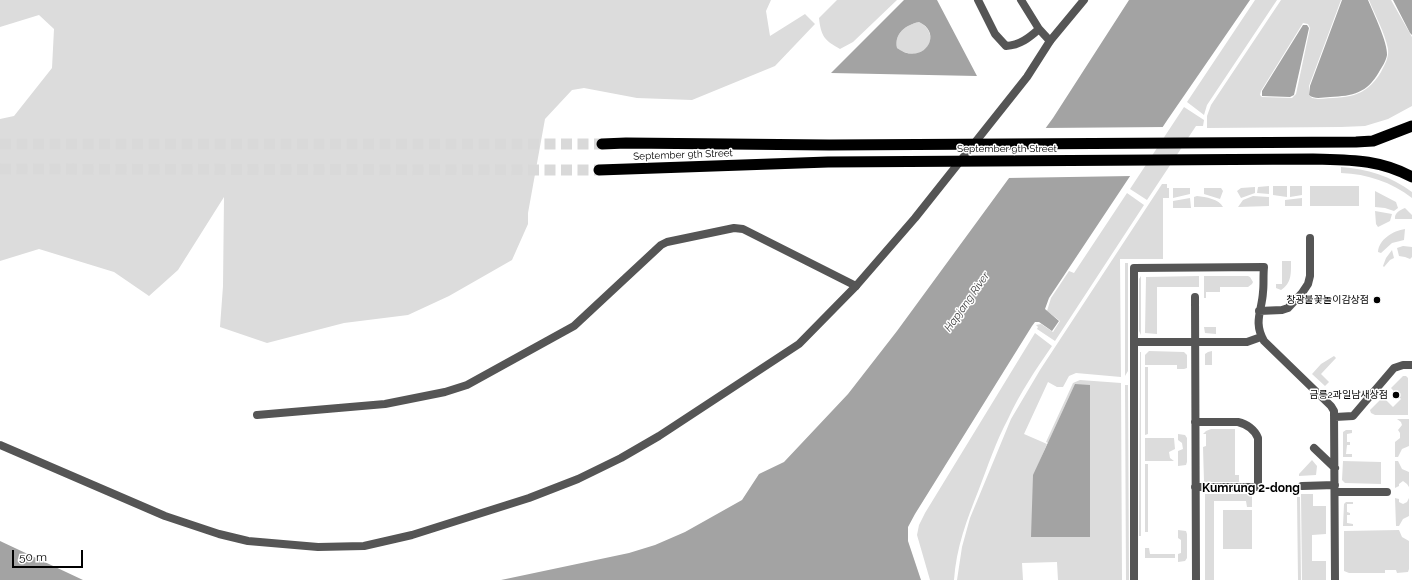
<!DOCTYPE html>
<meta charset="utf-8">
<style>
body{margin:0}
#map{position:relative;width:1412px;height:580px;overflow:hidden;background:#fff;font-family:Raleway,sans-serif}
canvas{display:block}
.scale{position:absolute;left:12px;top:550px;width:71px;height:18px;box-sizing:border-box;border:2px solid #000;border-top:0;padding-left:5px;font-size:12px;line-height:14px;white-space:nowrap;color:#000;-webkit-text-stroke:3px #fff;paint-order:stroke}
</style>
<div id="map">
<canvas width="1412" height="580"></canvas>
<div class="scale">50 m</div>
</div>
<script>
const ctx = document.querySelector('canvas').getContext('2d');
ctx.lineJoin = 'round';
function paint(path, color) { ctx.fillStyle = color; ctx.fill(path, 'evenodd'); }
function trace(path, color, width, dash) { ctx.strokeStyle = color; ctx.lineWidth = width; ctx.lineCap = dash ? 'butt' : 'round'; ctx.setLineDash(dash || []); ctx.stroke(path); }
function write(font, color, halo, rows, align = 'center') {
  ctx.font = font + ' Raleway,"Noto Sans KR",sans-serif'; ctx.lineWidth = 3; ctx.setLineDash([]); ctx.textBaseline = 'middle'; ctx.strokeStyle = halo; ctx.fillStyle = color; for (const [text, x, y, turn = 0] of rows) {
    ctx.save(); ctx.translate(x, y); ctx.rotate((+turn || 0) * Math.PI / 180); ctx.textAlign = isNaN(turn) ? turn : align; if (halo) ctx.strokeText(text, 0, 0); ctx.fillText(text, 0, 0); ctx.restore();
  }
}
paint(new Path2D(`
 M 0,0 L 771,0 L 766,11 L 770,36 L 805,14 L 815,24 L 775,66 L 692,100 L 637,98 L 584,88 L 572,90 L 545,119 L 528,213 L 528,224 L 512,260 L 449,296 L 408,315 L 344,323 L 267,343 L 220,327 L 223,286 L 224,197 L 178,270 L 149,296 L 114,272 L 39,249 L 0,261 L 0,119 L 14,116 L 52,68 L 54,29 L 39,15 L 0,27 Z
 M 837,0 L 897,0 L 853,42 L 840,49 C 824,40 821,36 819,18 Z
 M 1255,0 L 1277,0 L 1207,105 L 1204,115 L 1187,102 Z
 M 1281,0 L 1341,0 L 1309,86 L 1309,95 L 1312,98 L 1318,99 C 1346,97 1365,99 1381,72 C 1385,64 1389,58 1388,49 C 1385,33 1375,15 1369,0 L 1391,0 L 1412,37 L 1412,106 L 1388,119 L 1365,126 L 1341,127 L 1207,128 L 1207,116 L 1211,105 ZM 1303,23 L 1308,24 L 1310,28 L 1296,94 L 1292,98 L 1262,97 L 1260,95 L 1261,91 Z
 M 919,22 C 944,35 924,67 897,48 C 894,33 906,25 919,22 Z
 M 1184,107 L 1204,120 L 1203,126 L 1196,126 L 1147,200 L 1130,189 Z
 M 1341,167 C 1367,169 1391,176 1412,192 L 1412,198 C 1391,182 1368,174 1341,173 Z
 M 1162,184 L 1167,184 L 1167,188 L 1169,188 L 1169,198 L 1163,198 L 1163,259 L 1120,259 L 1121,377 L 1076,373 L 1069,376 L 1063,387 L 1057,387 L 1048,382 L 1024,434 L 1047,444 L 1032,479 L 1075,384 L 1048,443 L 1046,442 L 1073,383 L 1080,380 L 1121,383 L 1122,580 L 1058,580 L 1057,562 L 1022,563 L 1023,580 L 957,580 L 962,547 L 970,518 L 1011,419 L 1040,370 Z
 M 1269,186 L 1269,194 L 1257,193 L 1258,187 Z
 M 1273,186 L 1287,186 L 1287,197 L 1273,195 Z
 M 1290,186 L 1302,186 L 1302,195 L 1290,197 Z
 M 1310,186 L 1359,186 L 1359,206 L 1310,206 Z
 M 1255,187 L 1255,193 L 1241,198 L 1237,191 L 1241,188 Z
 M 1173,188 L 1190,188 L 1190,194 L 1173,198 Z
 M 1204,188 L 1221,188 L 1223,191 L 1220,199 L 1204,194 Z
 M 1375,191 L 1396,202 L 1398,208 L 1394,211 L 1385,208 L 1375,207 Z
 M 1127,193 L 1144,205 L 1055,341 L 1037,329 L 1038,327 L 1036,325 L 1041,324 L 1053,332 L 1060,321 L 1047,311 L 1051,298 L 1069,271 L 1074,273 Z
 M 1197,196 C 1206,197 1219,199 1223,207 L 1194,207 L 1194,197 Z
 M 1253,196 L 1269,197 L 1269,206 L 1238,207 L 1243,200 Z
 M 1190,198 L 1191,208 L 1173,208 L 1173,201 Z
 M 1302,198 L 1302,206 L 1285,206 L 1285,200 Z
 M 1405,208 L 1412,215 L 1412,219 L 1395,219 C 1394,213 1400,210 1405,208 Z
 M 1375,211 L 1392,214 L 1390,221 L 1378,227 L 1376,224 Z
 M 1405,229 L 1404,240 L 1392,243 L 1381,253 L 1378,252 C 1379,239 1393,231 1405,229 Z
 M 1403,246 L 1412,247 L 1412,257 L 1410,259 L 1405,257 L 1399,256 L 1397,248 Z
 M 1392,250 L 1394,258 L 1390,260 L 1384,267 L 1383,266 L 1386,258 Z
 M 1282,261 L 1291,261 C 1291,273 1292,283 1281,290 L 1276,288 L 1276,284 L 1282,284 Z
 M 1125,263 L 1128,263 L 1128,371 L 1125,376 Z
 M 1141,276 L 1141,335 L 1139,331 L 1139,279 Z
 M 1199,276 L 1199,287 L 1157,287 L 1157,334 L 1145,333 L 1146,277 Z
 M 1204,276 L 1248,276 L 1250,277 L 1253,282 L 1252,284 L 1248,287 L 1220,287 L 1220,292 L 1206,292 L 1206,298 L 1204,298 Z
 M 1204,327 L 1216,327 L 1216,334 L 1205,333 Z
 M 1035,333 L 1052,346 C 1036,369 1020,393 1008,419 C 996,441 988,466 979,489 C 967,519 956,548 954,580 L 930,580 L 917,535 L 919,525 L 925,513 Z
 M 1149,351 L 1184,352 L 1187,355 L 1187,368 L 1184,369 L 1177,369 L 1177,365 L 1145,365 L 1145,355 Z
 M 1212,351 L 1212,365 L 1205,365 L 1205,354 L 1208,352 Z
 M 1140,352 L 1141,352 L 1141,536 L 1139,536 Z
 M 1334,356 L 1336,358 L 1321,374 L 1329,382 L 1325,386 L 1312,374 L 1321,364 Z
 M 1145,367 L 1148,367 L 1148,434 L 1145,435 Z
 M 1403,376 L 1406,376 L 1408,378 L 1408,415 L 1375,415 L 1371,413 L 1370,410 L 1383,397 L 1393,407 L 1401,399 L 1391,388 Z
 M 1125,385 L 1128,385 L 1129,580 L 1126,580 Z
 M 1397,419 L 1409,419 L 1409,446 L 1402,449 L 1398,457 L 1395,457 L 1395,442 L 1400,438 L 1400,433 L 1398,430 L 1402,425 L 1401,422 Z
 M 1211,429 L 1235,429 L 1235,475 L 1239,475 L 1239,482 L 1204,482 L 1203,447 L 1206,446 L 1206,434 L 1203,434 L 1206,431 Z
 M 1346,430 L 1352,430 L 1352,433 L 1347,434 L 1347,442 L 1350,442 L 1350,445 L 1347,445 L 1346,454 L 1352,454 L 1352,457 L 1343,457 L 1343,432 Z
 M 1178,434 L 1185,435 L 1187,438 L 1187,462 L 1186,465 L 1178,466 L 1178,451 L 1183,449 L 1182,443 L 1178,440 Z
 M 1145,438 L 1174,438 L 1175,449 L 1169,452 L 1170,458 L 1174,461 L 1145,461 Z
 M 1312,460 L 1317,466 L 1316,475 L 1299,476 L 1299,474 Z
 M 1343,461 L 1381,462 L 1381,484 L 1345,483 L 1342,480 Z
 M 1395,461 L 1398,461 L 1402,469 L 1409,472 L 1409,487 L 1407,484 L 1403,481 L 1399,484 L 1399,486 L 1395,488 Z
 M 1145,464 L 1148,464 L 1148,532 L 1145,532 Z
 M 1205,494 L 1252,494 L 1252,507 L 1247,507 L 1246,501 L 1214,501 L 1214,580 L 1205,580 Z
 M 1313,494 L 1313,506 L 1326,506 L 1326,534 L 1312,535 L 1312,561 L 1326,561 L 1326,580 L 1302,580 L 1301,494 Z
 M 1297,497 L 1300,497 L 1301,580 L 1298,580 Z
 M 1395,498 L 1399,499 L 1399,502 L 1403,504 L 1407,502 L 1409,498 L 1409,516 L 1403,519 L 1399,526 L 1396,526 Z
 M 1346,502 L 1353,502 L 1353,504 L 1347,504 L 1347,512 L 1350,513 L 1350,515 L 1347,515 L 1347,523 L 1353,524 L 1353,526 L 1343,526 L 1344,504 Z
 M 1223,510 L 1252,510 L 1252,549 L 1223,549 Z
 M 1178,530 L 1186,531 L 1187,534 L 1187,558 L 1185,561 L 1178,562 L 1178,554 L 1181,553 L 1181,540 L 1178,538 Z
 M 1399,530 L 1402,537 L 1409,541 L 1409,569 L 1408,572 L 1397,573 L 1396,570 L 1385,570 L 1385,573 L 1349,573 L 1344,571 L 1344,531 Z
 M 1145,548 L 1149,548 L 1150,554 L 1175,554 L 1175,558 L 1145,558 Z`), '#dcdcdc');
paint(new Path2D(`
 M 904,0 L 937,0 L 977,76 L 831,73 ZM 919,22 C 945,34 922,67 897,48 C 894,33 906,25 919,22 Z
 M 1129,0 L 1250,0 L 1168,119 L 1049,298 L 1045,309 L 1059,321 L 1052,331 L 1039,322 L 1035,322 L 1032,326 L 915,514 L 908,527 L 908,541 L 921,580 L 501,580 L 629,553 L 655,545 L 685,532 L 742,500 L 759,474 L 784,462 L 848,394 L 897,331 L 1053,118 Z
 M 1342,0 L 1368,0 C 1373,12 1388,43 1387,55 C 1386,61 1382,67 1379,72 C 1367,93 1353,96 1330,97 C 1323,97 1315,100 1309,95 L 1310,86 Z
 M 1393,0 L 1412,0 L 1412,35 L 1410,33 Z
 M 1303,25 L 1307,25 L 1309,28 L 1294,95 L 1290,97 L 1262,96 L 1262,91 Z
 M 1075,384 L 1090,385 L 1090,537 L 1031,537 L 1033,475 Z
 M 0,541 L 83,580 L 0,580 Z`), '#a3a3a3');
paint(new Path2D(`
 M 1166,127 L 1132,176 L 1007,178 L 1043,128 Z`), '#fff');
trace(new Path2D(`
 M 0,144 L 602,144
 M 0,169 L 599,170`), '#d9d9d9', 11, [11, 5.5]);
trace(new Path2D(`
 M 978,0 L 995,34 L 1006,46 C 1020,45 1029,38 1039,29
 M 1021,0 L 1039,29 L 1050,41
 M 1195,297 L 1196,580
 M 1259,311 L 1282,310 L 1288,308 L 1302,293 L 1308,284 L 1310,276 L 1310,238
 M 1134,342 L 1247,342 L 1261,337
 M 257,415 L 385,404 L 445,392 L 467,385 L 574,326 L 661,245 L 667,242 L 734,228 L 743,229 L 856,286
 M 1335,417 L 1353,416 L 1394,368 L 1403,365 L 1412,365
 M 1195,422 L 1238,422 C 1247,424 1255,430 1258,438 L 1258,487 L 1195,487
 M 1314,448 L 1335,468
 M 1302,486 L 1335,485
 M 1335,492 L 1387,492
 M 1134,580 L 1134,268 L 1264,267 C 1263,276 1264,284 1263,292 C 1262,311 1253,322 1264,341 L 1331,406 L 1334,411 L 1335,580`), '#555', 8);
trace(new Path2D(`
 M 0,445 L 165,516 L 219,534 L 248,541 L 318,547 L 364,546 L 412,535 L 529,498 L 578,479 L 621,458 L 659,436 L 799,344 L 856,286 L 915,218 L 1027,77 L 1050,41 L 1084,0`), '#555', 8);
trace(new Path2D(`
 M 602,144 L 626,143 L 829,145 L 1356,142 L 1373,141 L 1412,126
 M 599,170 L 828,162 L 1313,159 C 1350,160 1379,159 1412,177`), '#000', 11);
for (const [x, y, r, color] of [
 [1377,300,4,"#000"],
 [1396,395,4,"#000"]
]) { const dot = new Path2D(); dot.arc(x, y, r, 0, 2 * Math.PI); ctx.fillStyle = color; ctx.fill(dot); trace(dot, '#fff', 1.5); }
write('10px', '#000', '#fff', [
 ["September 9th Street",1007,149],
 ["September 9th Street",683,155,-2]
]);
write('10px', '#000', '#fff', [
 ["창광불꽃놀이감상점",1369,300],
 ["금릉2과일남새상점",1388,395]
], 'right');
write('italic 11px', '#444', '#fff', [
 ["Hapjang River",967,302,-55]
]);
write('bold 12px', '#000', '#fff', [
 ["Kumrung 2-dong",1251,488]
]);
</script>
